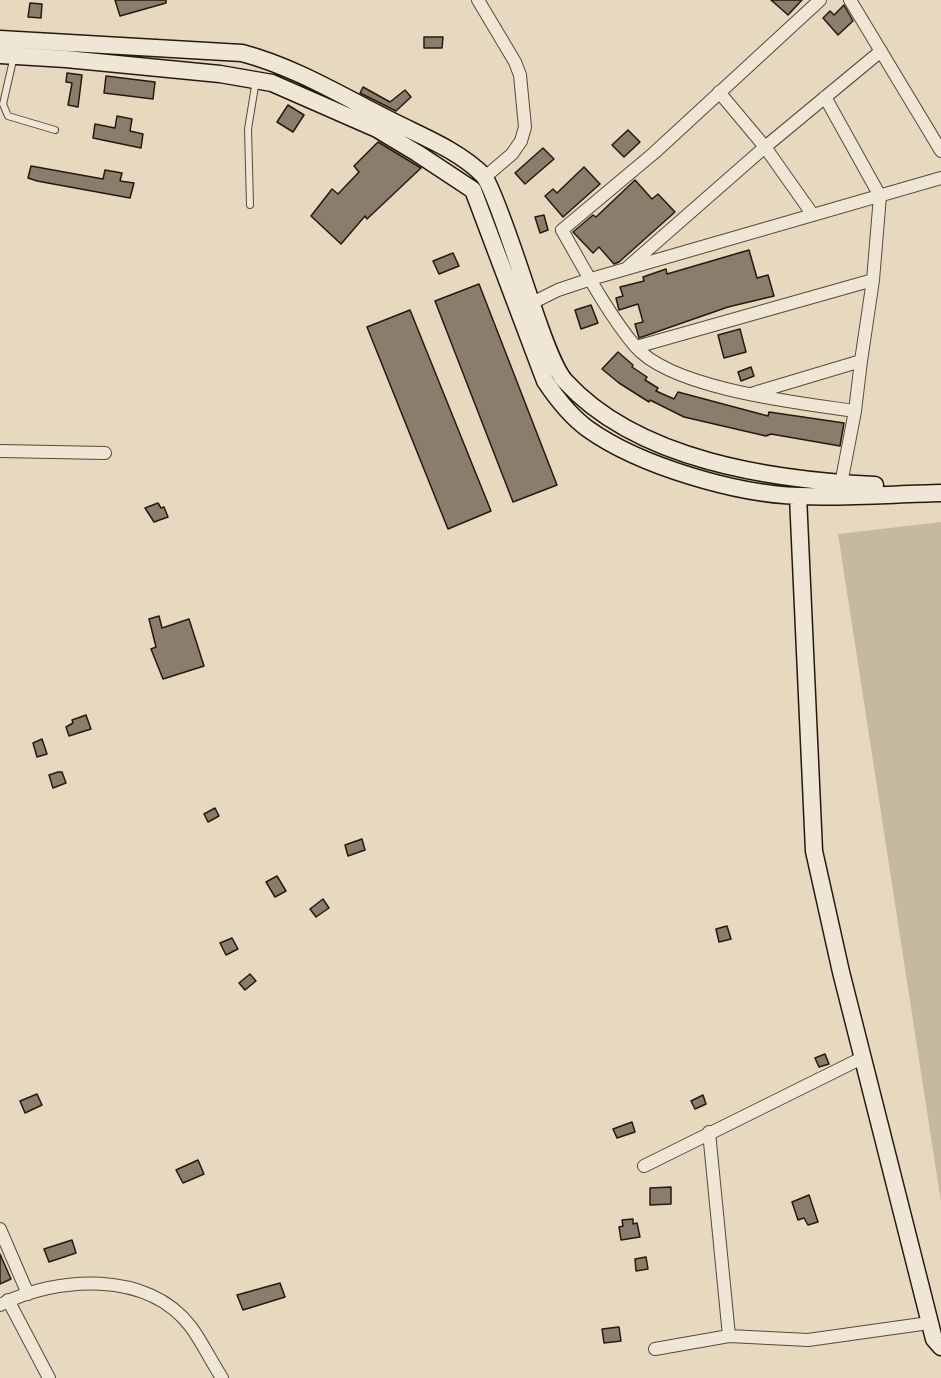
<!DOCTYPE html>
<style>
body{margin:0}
canvas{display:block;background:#e6d9bf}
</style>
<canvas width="941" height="1378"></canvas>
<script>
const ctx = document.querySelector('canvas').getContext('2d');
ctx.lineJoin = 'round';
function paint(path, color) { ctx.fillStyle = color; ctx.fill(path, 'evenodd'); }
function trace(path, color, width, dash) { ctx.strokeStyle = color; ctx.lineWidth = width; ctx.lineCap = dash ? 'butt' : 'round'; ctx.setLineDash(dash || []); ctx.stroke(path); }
paint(new Path2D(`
 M 941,522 L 941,1202 L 838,534 Z`), '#c5b9a1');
const building = new Path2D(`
 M 115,0 L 166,0 L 166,3 L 120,16 Z
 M 771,0 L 802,0 L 788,15 Z
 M 30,3 L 42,4 L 41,18 L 28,17 Z
 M 844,5 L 853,21 L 838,35 L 823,18 L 830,11 L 834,15 Z
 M 424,37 L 443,37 L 442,48 L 424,48 Z
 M 67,73 L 82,75 L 78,107 L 68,105 L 72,83 L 66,82 Z
 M 106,76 L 155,82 L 153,99 L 104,93 Z
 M 363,87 L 390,102 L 405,90 L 411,97 L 396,111 L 360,93 Z
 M 288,105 L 304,115 L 293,132 L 277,122 Z
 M 117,116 L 132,119 L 130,131 L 143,134 L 141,148 L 93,138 L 95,124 L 115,128 Z
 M 628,130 L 640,142 L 624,157 L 612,145 Z
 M 378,142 L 421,168 L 367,219 L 365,216 L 341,244 L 311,216 L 332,189 L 338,194 L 359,172 L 354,166 Z
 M 543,148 L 554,159 L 525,184 L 515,173 Z
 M 31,166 L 103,179 L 105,170 L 122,173 L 120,181 L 134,183 L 130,198 L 37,181 L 28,178 Z
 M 584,167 L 600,184 L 563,217 L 545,196 L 553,189 L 557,193 Z
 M 635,180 L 652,199 L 658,194 L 675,212 L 619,262 L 614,264 L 599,247 L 593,253 L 573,232 L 593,215 L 596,217 Z
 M 544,215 L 548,230 L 540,233 L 535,217 Z
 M 749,250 L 757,278 L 768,275 L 774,296 L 728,307 L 639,338 L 635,324 L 643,322 L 638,304 L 619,310 L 616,298 L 623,296 L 620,287 L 644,281 L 643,277 L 666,269 L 667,274 Z
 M 453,253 L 459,266 L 439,274 L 433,261 Z
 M 479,284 L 557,485 L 513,502 L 435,301 Z
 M 591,305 L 598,323 L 581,329 L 575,310 Z
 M 410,310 L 491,511 L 448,529 L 367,327 Z
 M 740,329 L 746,352 L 724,358 L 718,335 Z
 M 618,352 L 633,365 L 632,367 L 647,377 L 645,380 L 658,388 L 656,391 L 674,399 L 678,392 L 768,416 L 769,412 L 844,423 L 840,446 L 771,434 L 766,436 L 684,417 L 650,400 L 649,402 L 619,383 L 602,369 Z
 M 751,367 L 754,376 L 741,381 L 738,372 Z
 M 158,503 L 161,508 L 164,507 L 168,517 L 154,522 L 145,508 Z
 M 159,616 L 162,628 L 189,619 L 204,666 L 163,679 L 151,649 L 156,647 L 149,619 Z
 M 86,715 L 91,729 L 69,736 L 66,727 L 73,723 L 72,720 Z
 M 42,739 L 47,754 L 37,757 L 33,743 Z
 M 58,772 L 62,772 L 66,783 L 53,788 L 49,775 Z
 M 215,808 L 219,816 L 208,822 L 204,814 Z
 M 362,839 L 365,850 L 348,856 L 345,845 Z
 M 277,876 L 286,891 L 275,897 L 266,882 Z
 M 323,899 L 329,908 L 316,917 L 310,909 Z
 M 727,926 L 731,939 L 719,942 L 716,929 Z
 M 232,938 L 238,949 L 226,955 L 220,943 Z
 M 250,974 L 256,981 L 245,990 L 239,983 Z
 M 825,1054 L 829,1064 L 819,1067 L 815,1058 Z
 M 37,1094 L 42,1105 L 25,1113 L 20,1101 Z
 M 703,1095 L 706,1104 L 695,1109 L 691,1101 Z
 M 632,1122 L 635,1132 L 617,1138 L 613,1129 Z
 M 198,1160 L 204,1174 L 183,1183 L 176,1170 Z
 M 671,1187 L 671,1204 L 650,1205 L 650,1188 Z
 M 809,1195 L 818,1222 L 808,1225 L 804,1218 L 798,1220 L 792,1202 Z
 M 633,1219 L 633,1224 L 637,1223 L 640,1237 L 621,1240 L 619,1227 L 623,1226 L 622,1220 Z
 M 72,1240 L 76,1253 L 49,1262 L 44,1249 Z
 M 0,1254 L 11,1279 L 0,1284 Z
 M 646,1257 L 648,1269 L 636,1271 L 635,1259 Z
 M 280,1283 L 285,1297 L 243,1310 L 237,1295 Z
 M 619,1327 L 621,1341 L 604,1343 L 602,1329 Z`);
paint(building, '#8a7d6b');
trace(building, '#261a10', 1.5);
const lane = new Path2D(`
 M 14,56 L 3,104 L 8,116 L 55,130
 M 250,205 L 248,129 L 256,80`);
const street = new Path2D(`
 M 478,0 L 515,62 L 520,75 L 525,127 L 521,141 L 512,154 L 485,177
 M 820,0 L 654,153 L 562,230 C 583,267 608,314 635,346 C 671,389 799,403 855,411 L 861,361
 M 850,0 L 941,151
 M 719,92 L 765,147 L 881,51
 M 628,267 L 765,147 L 813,215
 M 532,303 L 558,290 L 591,279 L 941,178
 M 636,347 L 873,280 L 880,196 L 825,97
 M 754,393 L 861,361 L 873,280
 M 0,451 L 105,453
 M 841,484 L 855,411
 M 709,1132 L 729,1336
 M 644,1166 L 862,1058
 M 0,1229 L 28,1294
 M 8,1300 L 49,1378
 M 0,1305 C 57,1276 148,1270 191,1327 C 202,1342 211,1361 222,1378
 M 655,1349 L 729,1336 L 808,1340 L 929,1323`);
const secondary = new Path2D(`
 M 0,39 L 242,53 C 295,67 342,96 390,120 C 421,136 458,150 483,175 C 492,184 522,275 528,293 C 536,315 551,365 565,381 C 638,461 773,480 875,485
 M 0,55 L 66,59 L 220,74 L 272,83 L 377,129 L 417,153 L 473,190 L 545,381 C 557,399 570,416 588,429 C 640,466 736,494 799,496 C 847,498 894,494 941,493
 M 798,496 L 814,851 L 841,972 L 934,1339 L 941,1347`);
trace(lane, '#564a3c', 8);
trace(street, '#564a3c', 14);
trace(secondary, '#261a10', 19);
trace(lane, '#efe6d5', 6);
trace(street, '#efe6d5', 12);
trace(secondary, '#efe6d5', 16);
</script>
